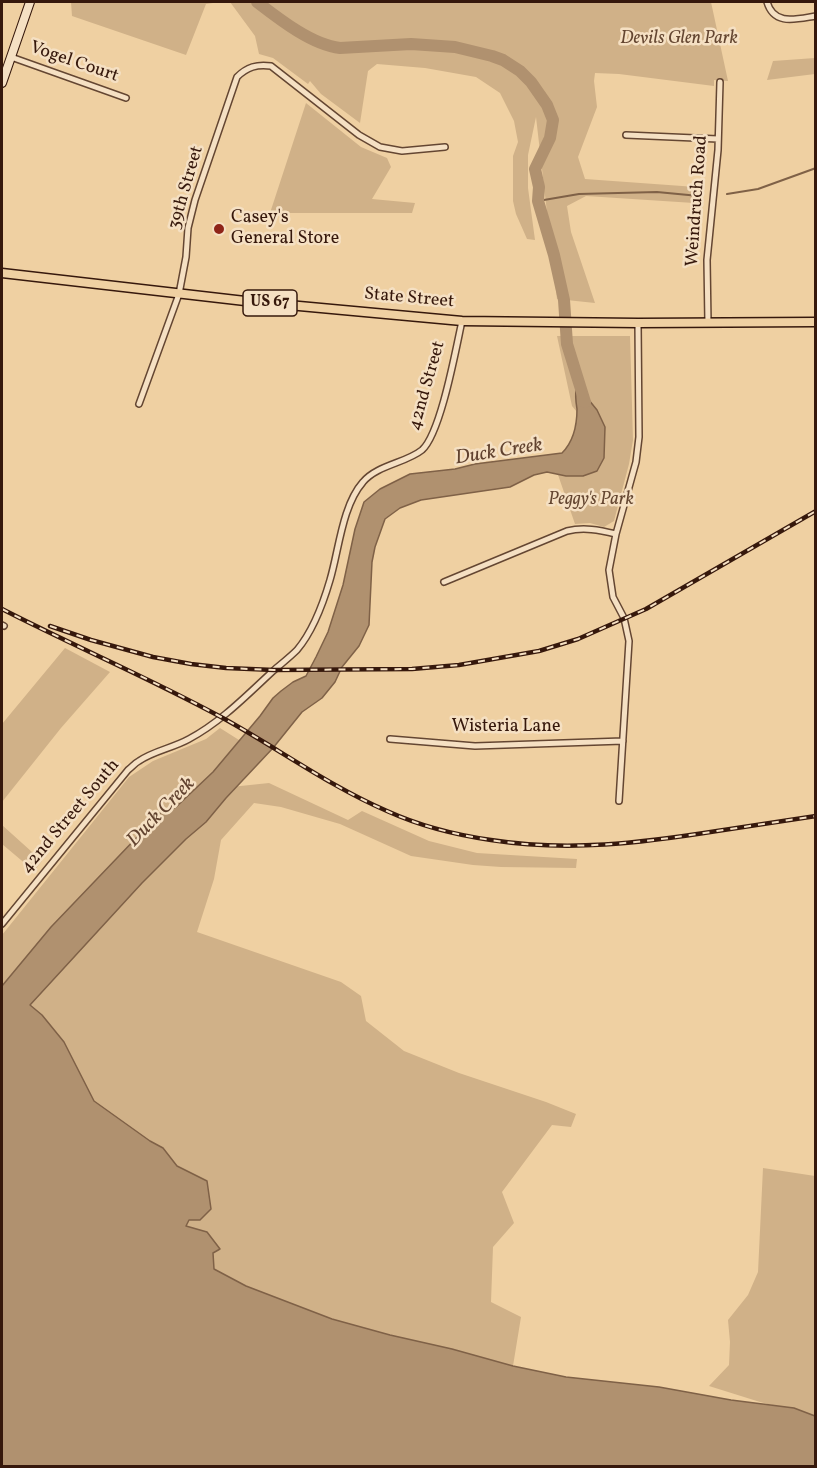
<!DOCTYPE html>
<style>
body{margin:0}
#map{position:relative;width:817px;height:1468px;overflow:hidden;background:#efd0a2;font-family:Vollkorn,serif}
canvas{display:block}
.frame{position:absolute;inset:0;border:3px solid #36180c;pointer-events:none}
</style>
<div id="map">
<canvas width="817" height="1468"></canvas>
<div class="frame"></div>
</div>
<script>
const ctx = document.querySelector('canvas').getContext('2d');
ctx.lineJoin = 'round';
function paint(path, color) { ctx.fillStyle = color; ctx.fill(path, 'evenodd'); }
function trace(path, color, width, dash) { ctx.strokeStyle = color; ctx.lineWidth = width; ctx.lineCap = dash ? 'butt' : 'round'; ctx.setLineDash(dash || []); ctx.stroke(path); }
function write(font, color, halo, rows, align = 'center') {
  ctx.font = font + ' Vollkorn,serif'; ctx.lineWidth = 5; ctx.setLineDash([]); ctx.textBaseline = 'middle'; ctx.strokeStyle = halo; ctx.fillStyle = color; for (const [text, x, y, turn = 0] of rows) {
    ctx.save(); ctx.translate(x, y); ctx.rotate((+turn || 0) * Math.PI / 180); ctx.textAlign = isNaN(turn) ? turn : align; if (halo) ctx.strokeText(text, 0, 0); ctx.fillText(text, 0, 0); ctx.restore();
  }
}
paint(new Path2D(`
 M 71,2 L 220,2 L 206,4 L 186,55 L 72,16 Z
 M 230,2 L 711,2 L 728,81 L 714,80 L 714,86 L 619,74 L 595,73 L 594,81 L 597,107 L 578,157 L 585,179 L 696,187 L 694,203 L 586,196 L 567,206 L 571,232 L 595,303 L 557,299 L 536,117 L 528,155 L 528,188 L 535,240 L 527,239 L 516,214 L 513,201 L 513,156 L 518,142 L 514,121 L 500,93 L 476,77 L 425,68 L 377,64 L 368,71 L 360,123 L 321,94 L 310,81 L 308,84 L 273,58 L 259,54 L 255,36 Z
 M 815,58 L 815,74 L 767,80 L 773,61 Z
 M 306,103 L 361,147 L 387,158 L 391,167 L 372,199 L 415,203 L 412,213 L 270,213 Z
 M 557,336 L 630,336 L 633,440 L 629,464 L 614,521 L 604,527 L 590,523 L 575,524 L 556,469 L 592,430 L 572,406 Z
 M 65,648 L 110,672 L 61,728 L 2,802 L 2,724 Z
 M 220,728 L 258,752 L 141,883 L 231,787 L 269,783 L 348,820 L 362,811 L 429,841 L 477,853 L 577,859 L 576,868 L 501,867 L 473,865 L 411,856 L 340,824 L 281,807 L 254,803 L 221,840 L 214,879 L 197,932 L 341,982 L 361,996 L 366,1021 L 404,1051 L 459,1073 L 546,1102 L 576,1114 L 571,1127 L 552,1125 L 502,1192 L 514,1223 L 493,1247 L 491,1302 L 521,1317 L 513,1366 L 452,1349 L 390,1335 L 332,1319 L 246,1286 L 214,1269 L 8,980 L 2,986 L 2,935 L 129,777 L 153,761 L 206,739 Z
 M 2,825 L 42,861 L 34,871 L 2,844 Z
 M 763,1168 L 815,1176 L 815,1416 L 760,1402 L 709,1386 L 729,1365 L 730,1342 L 728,1320 L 748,1295 L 758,1272 Z`), '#d0b188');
const water = new Path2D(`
 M 580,389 L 597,410 L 605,427 L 604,458 L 597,471 L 583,476 L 566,476 L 547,472 L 534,475 L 510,487 L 421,500 L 400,508 L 385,519 L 375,547 L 372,562 L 369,625 L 359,646 L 342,667 L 335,682 L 322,698 L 302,712 L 273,748 L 226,798 L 206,822 L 186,839 L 142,883 L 30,1005 L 42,1015 L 64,1042 L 94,1101 L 150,1141 L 163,1148 L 177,1166 L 207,1181 L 211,1209 L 200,1220 L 189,1220 L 186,1226 L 207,1232 L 220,1249 L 213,1253 L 214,1269 L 246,1286 L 332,1319 L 390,1335 L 452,1349 L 513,1366 L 566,1377 L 659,1387 L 731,1400 L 794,1408 L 815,1416 L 815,1466 L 2,1466 L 2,986 L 51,927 L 162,811 L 176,807 L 213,772 L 260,716 L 273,698 L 281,691 L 293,682 L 306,676 L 316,657 L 328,632 L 343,585 L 355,529 L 364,502 L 380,489 L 410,474 L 455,469 L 475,464 L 562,453 C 574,441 577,425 577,409 C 576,402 575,397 576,390 Z`);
paint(water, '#b0916f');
trace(water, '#7f6147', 1.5);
trace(new Path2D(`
 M 727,194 L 758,189 L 816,168
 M 538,201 L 579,194 L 657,192 L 699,196`), '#7f6147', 2);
trace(new Path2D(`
 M 257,2 C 279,19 312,45 340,48 L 411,44 L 455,47 L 492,56 L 503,60 L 520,71 L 531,82 L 547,105 L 553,120 L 550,138 L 535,169 L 539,187 L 538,201 L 554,255 L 564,300 L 567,344 L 585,402`), '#b0916f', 12);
const street = new Path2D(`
 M 767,2 C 774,26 796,19 816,16
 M 11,57 L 126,98
 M 626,135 L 718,139
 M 708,323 L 707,260 L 718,150 L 720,82
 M 139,404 L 179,294 L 186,257 L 188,228 L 195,200 L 237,77 C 247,67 257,64 271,66 L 359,135 L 380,147 L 402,151 L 445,147
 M 444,582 L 567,531 C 584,527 599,530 616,534
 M 2,625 L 4,626
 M 390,739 L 475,746 L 623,741
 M 619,801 L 629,641 L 624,618 L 613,597 L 609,570 L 616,534 L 636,462 L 639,437 L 638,323
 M 2,924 L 128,770 C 132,767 135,763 139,761 C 153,751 173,748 189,739 C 221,722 247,695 273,671 C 281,664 290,657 297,650 C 313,631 323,604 330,580 C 339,550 342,506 363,482 C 377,465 406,463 422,450 C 441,433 456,348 462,321`);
const secondary = new Path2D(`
 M 2,83 L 30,2`);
const primary = new Path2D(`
 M 2,273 L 245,301 L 462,321 L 638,323 L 816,322`);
trace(street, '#644632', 8);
trace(secondary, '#36180c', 10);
trace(primary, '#36180c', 11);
trace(street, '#f5e0c3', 5);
trace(secondary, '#f5e0c3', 8);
trace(primary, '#efd0a2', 8);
const rail = new Path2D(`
 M 2,609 C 74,646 149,678 221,717 C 276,747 329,786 387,811 C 420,826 456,835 491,840 C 568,852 641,843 717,831 C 750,826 783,821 816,816
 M 50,626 L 91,640 L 153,657 L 191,664 L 226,668 L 274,670 L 412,669 L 459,665 L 539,651 L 578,639 L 646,609 L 816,511`);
trace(rail, '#36180c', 4.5);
trace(rail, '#f5e0c3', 2, [7]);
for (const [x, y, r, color] of [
 [219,229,6,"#8f2418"]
]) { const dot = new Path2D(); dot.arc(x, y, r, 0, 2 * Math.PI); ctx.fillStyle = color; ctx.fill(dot); trace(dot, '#f5e0c3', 2); }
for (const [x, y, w] of [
 [270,303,54]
]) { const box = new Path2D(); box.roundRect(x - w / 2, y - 13, w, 26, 4.5); ctx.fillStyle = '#f5e0c3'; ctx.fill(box); trace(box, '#36180c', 1.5); }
write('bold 16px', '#36180c', null, [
 ["US 67",270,303]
]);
write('italic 18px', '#644631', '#f5e0c3', [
 ["Devils Glen Park",679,40],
 ["Peggy's Park",591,501]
]);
write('18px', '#36180c', '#f5e0c3', [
 ["Vogel Court",74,63,19],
 ["39th Street",187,188,-74],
 ["Weindruch Road",698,201,-86],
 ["State Street",409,299,5],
 ["42nd Street",428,386,-74],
 ["Wisteria Lane",506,728],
 ["42nd Street South",71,817,-50]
]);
write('18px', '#36180c', '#f5e0c3', [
 ["Casey's",231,219],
 ["General Store",231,240]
], 'left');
write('italic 20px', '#61422f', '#f5e0c3', [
 ["Duck Creek",499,453,-9],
 ["Duck Creek",162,813,-46]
]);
</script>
